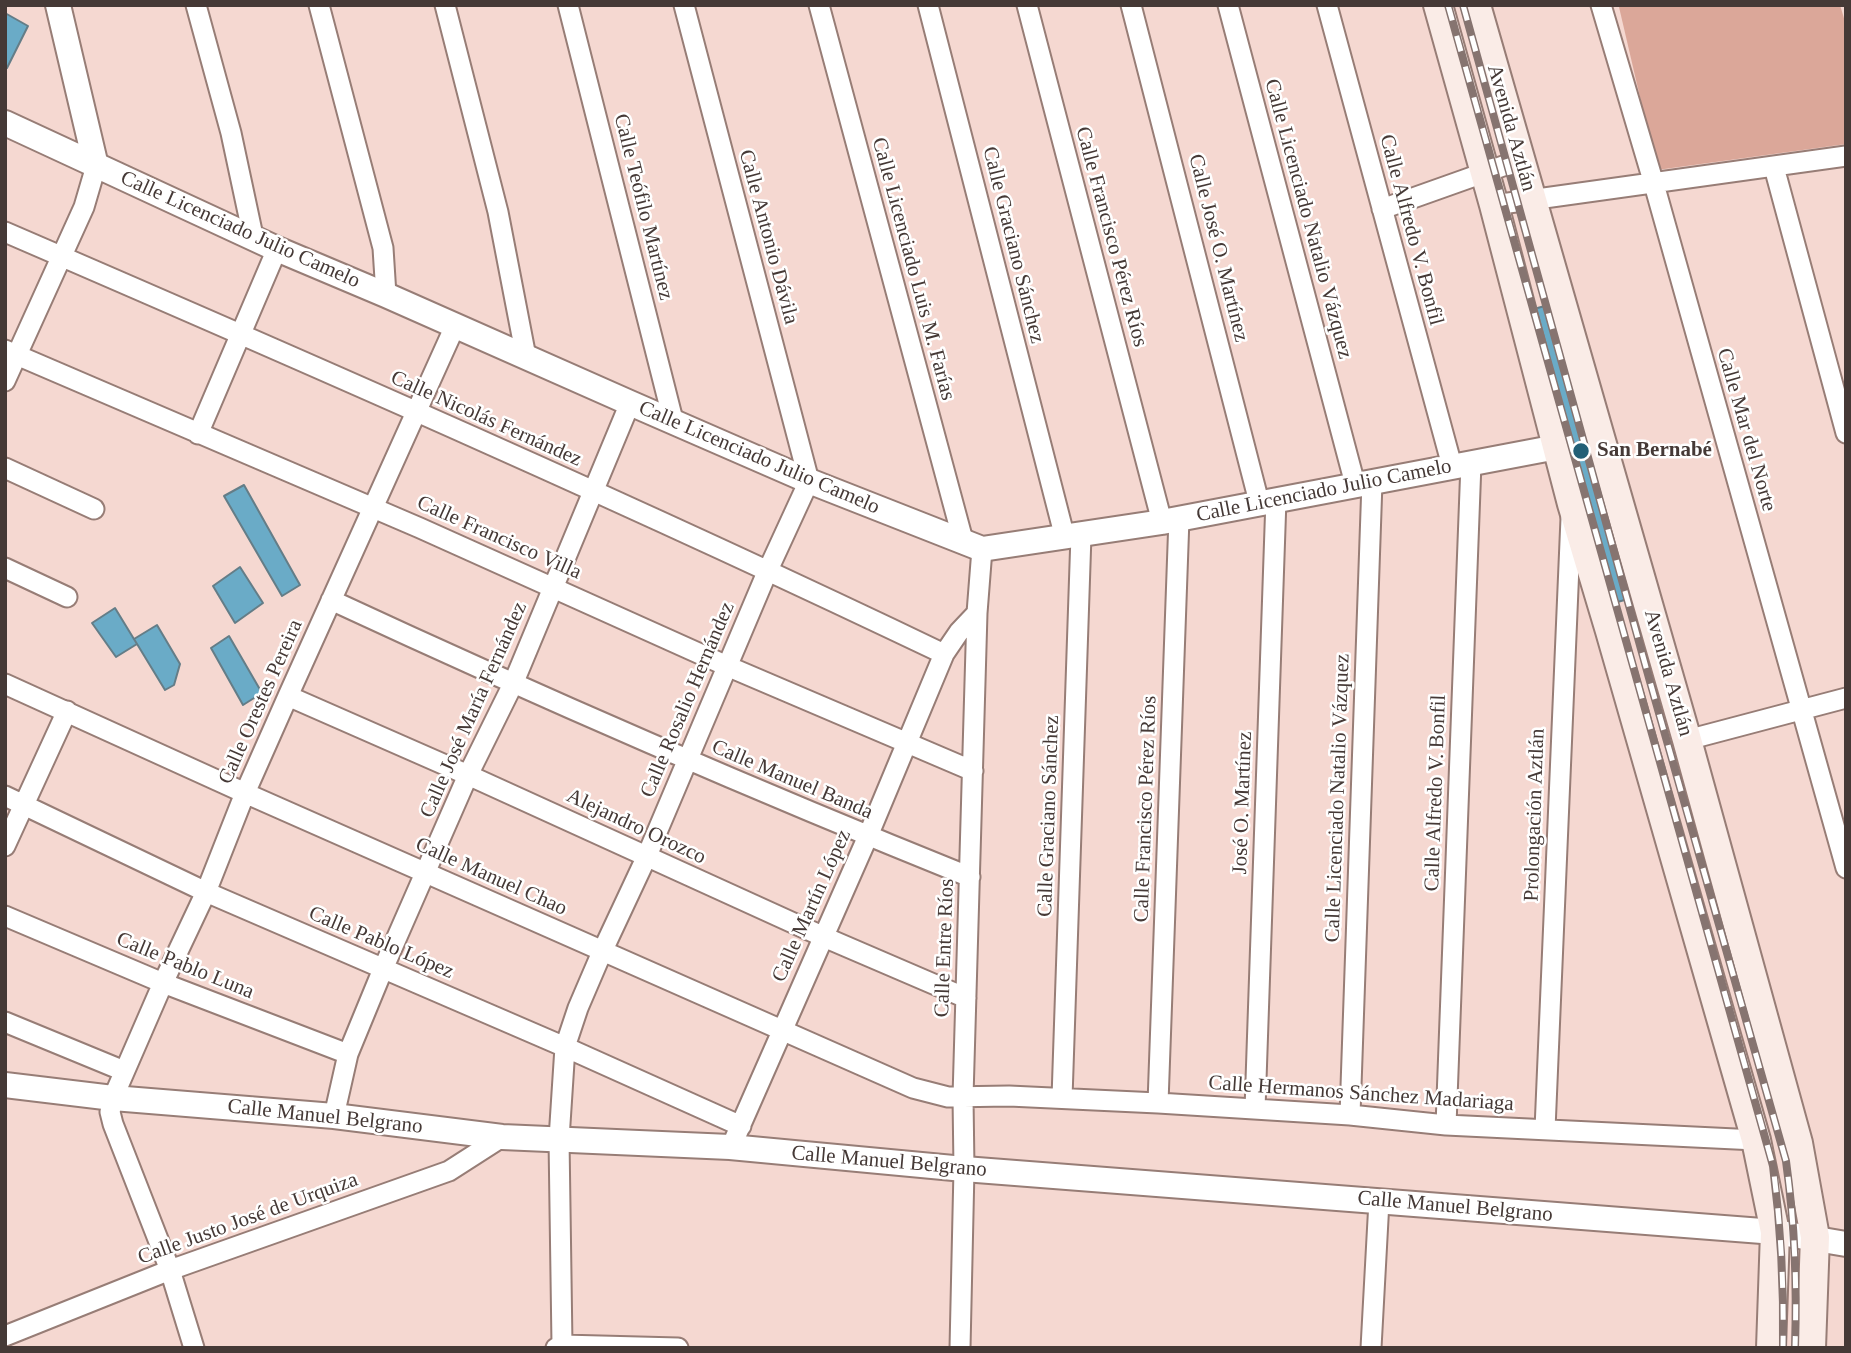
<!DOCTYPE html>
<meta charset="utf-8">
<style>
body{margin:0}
#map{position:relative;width:1851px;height:1353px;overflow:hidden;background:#f5d8d1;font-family:Georgia,serif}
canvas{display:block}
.frame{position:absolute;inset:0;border:7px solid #453936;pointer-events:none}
</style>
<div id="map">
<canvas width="1851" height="1353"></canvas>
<div class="frame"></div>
</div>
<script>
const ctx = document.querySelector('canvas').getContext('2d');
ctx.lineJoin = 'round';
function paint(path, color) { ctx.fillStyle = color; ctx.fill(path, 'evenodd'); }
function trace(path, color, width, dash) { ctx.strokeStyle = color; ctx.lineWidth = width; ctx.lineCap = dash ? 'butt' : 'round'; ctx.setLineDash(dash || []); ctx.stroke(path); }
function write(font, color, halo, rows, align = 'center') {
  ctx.font = font + ' Georgia,serif'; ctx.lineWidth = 5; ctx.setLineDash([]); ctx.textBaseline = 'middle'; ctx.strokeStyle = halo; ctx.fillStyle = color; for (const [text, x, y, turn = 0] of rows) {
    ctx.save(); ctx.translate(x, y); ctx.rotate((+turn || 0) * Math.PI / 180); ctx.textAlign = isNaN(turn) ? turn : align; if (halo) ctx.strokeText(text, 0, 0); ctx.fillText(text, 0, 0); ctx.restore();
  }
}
paint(new Path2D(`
 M 1634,5 L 1840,5 L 1846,25 L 1846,144 L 1657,170 L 1619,7 Z`), '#dba799');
const building = new Path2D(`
 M 5,13 L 28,26 L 7,68 L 5,68 Z
 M 1559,302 L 1643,595 L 1599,607 L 1516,314 Z
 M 244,485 L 300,585 L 282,596 L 224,496 Z
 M 240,567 L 263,603 L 235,623 L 213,586 Z
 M 115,608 L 137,644 L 116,657 L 92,623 Z
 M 157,625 L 180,664 L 174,685 L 165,690 L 134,639 Z
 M 229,636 L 262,693 L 243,705 L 211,648 Z`);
paint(building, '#6aabc7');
trace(building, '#647d87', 2);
const minor = new Path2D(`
 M 196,5 L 231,133 L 253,236
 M 319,5 L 383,248 L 386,295
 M 445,5 L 498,212 L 526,357
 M 568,5 L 673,420
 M 819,5 L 964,544
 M 928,5 L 1065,538
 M 1027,5 L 1162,522
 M 1131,5 L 1259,502
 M 1228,5 L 1355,484
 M 1327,5 L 1452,466
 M 1601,5 L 1654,184 L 1846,868
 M 1774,167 L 1846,433
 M 1494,205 L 1846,156
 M 1382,209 L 1520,160
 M 5,232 C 320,368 635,506 944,654
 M 5,350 L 420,528 L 727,666 L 973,771
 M 5,381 L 84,207 L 96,166
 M 198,434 L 277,249
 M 5,468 L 94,509
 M 5,568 L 67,597
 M 331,600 C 542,698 754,790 970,877
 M 5,684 L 245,793 L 913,1088 L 948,1097 L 1009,1096 L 1158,1103 L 1350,1115 L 1446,1125 L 1756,1140
 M 288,696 L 468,775 L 824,937 L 966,998
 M 1687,740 L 1846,698
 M 5,796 L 206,892 L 565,1047 L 741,1126
 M 5,846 L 67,711
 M 5,916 L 163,983 L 348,1054
 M 5,1022 L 124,1071
 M 1062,1098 L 1081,535
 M 1158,1103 L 1179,518
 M 1255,1109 L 1276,499
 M 1350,1115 L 1372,482
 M 334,1116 L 348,1054 L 383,969 L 468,775 L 513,684 L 630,403
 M 1446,1125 L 1471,463
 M 1545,1129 L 1571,518
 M 735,1138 L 868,836 L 944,654 L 959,632 L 977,613
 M 5,1336 L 170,1270 L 449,1171 L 502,1137
 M 562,1345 L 559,1139 L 565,1047 L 578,1008 L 602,952 L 646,858 L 768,570 L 809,481 L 684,5
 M 194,1348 L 170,1270 L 113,1124 L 110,1112 L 113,1098 L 163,983 L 206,892 L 245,793 L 288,696 L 455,326
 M 556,1348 L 562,1345 L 678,1348
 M 960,1348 L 964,1169 L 963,1097 L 977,613 L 982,549
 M 1371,1348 L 1379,1201`);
const tertiary = new Path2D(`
 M 58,5 L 96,166
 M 5,123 L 277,249 L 386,295 L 630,403 L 809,481 L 982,549 L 1162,522 L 1557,447
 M 5,1085 L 113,1098 L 334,1116 L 502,1137 L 730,1147 L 964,1169 L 1775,1232 L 1846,1244`);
const secondary = new Path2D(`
 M 1438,5 L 1494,205 L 1572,504 L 1610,631 L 1756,1140 L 1775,1232 L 1771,1348
 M 1476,5 L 1687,740 L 1798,1143 L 1815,1237 L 1811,1348`);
trace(minor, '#977d76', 23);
trace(tertiary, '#977d76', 28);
trace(secondary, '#977d76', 32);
trace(minor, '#fff', 19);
trace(tertiary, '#fff', 24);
trace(secondary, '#faece7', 28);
const rail = new Path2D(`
 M 1448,5 L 1773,1166 C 1781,1228 1784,1285 1783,1348
 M 1463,5 L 1649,678 L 1786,1161 C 1795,1227 1797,1282 1795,1348`);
trace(rail, '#867470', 8);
trace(rail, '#fff', 5, [16]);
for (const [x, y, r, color] of [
 [1581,451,9,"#225f76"]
]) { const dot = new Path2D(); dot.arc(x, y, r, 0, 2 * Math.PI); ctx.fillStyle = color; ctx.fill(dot); trace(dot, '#fff', 2.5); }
write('21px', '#453936', '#fff', [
 ["Avenida Aztlán",1511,128,74],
 ["Calle Teófilo Martínez",643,207,76],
 ["Calle Licenciado Natalio Vázquez",1308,219,75],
 ["Calle Licenciado Julio Camelo",240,230,24],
 ["Calle Alfredo V. Bonfil",1411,230,75],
 ["Calle Antonio Dávila",768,237,75],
 ["Calle Francisco Pérez Ríos",1111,237,75],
 ["Calle Graciano Sánchez",1013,245,76],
 ["Calle José O. Martínez",1218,248,76],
 ["Calle Licenciado Luis M. Farías",913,269,75],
 ["Calle Nicolás Fernández",486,419,24],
 ["Calle Mar del Norte",1746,430,74],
 ["Calle Licenciado Julio Camelo",759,458,23],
 ["Calle Licenciado Julio Camelo",1324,491,-11],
 ["Calle Francisco Villa",499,538,24],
 ["Avenida Aztlán",1668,673,74],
 ["Calle Rosalio Hernández",688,700,-67],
 ["Calle Orestes Pereira",261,702,-66],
 ["Calle José María Fernández",474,710,-66],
 ["Calle Manuel Banda",792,780,23],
 ["Calle Alfredo V. Bonfil",1436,793,-88],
 ["Calle Licenciado Natalio Vázquez",1338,798,-88],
 ["José O. Martínez",1243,803,-88],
 ["Calle Francisco Pérez Ríos",1146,809,-88],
 ["Prolongación Aztlán",1535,815,-88],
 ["Calle Graciano Sánchez",1049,816,-88],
 ["Alejandro Orozco",636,827,25],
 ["Calle Manuel Chao",491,877,24],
 ["Calle Martín López",812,906,-66],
 ["Calle Pablo López",381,943,23],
 ["Calle Entre Ríos",945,948,-88],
 ["Calle Pablo Luna",185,966,22],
 ["Calle Hermanos Sánchez Madariaga",1361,1094,4],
 ["Calle Manuel Belgrano",325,1117,6],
 ["Calle Manuel Belgrano",889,1162,5],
 ["Calle Manuel Belgrano",1455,1207,5],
 ["Calle Justo José de Urquiza",248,1219,-20]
]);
write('bold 21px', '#453936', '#fff', [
 ["San Bernabé",1597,451]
], 'left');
</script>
